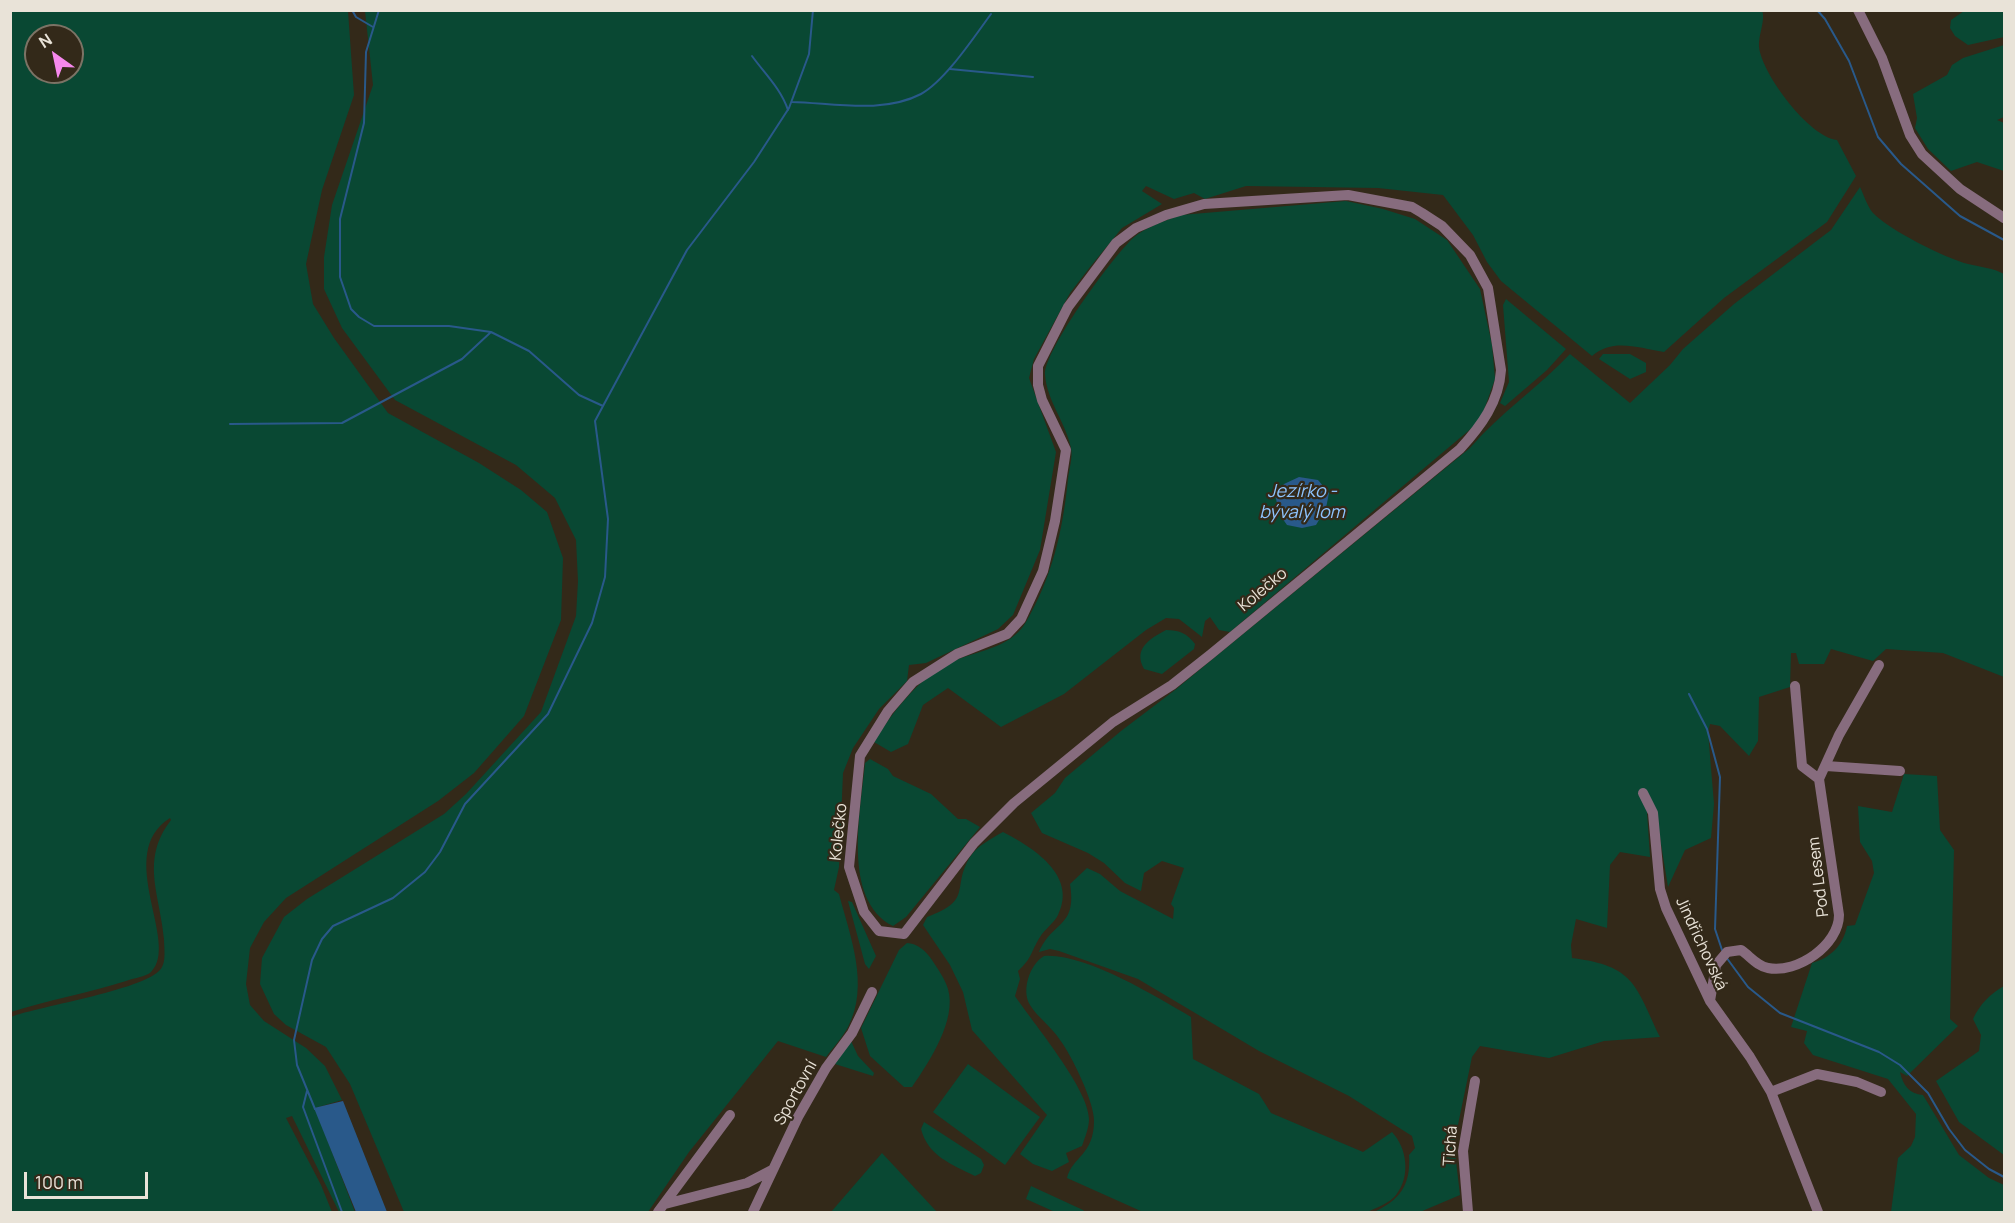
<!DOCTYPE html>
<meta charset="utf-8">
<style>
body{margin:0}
#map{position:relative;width:2015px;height:1223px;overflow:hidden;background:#332919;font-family:Manrope,sans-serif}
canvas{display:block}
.frame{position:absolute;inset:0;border:12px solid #e9e3d8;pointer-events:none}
.north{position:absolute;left:24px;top:24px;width:60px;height:60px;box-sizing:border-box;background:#332919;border:2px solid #7c7365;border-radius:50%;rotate:327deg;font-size:16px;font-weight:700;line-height:24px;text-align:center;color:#e9e3d8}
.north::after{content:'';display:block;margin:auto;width:21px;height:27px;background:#f688ed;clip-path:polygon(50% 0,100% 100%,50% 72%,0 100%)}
.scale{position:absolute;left:24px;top:1172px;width:124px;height:27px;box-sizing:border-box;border:3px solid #e9e3d8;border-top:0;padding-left:8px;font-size:18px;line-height:21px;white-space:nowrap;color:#e9e3d8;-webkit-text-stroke:4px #332919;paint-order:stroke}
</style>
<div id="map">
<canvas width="2015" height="1223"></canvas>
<div class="frame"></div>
<div class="north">N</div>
<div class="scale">100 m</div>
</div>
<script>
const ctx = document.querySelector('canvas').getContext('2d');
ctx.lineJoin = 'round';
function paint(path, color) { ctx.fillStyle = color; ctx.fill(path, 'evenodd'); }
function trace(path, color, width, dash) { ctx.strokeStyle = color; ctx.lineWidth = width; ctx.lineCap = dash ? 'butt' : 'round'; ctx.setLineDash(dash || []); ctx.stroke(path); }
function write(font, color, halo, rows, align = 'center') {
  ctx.font = font + ' Manrope,sans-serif'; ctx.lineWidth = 4.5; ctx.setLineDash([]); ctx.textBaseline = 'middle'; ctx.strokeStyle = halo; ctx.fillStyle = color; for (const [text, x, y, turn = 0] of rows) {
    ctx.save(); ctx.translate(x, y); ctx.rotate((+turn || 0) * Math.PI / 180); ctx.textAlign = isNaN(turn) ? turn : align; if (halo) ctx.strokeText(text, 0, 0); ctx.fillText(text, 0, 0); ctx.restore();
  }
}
paint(new Path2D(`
 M 11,11 L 348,11 L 354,95 L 322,190 L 306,264 L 313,304 L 334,338 L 388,413 L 479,463 L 521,490 L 547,512 L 563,558 L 561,620 L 524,716 L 474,773 L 438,801 L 286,898 L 264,922 L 250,948 L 246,984 L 250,1005 L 264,1021 L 306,1048 L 325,1066 L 342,1100 L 315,1108 L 355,1212 L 339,1212 L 292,1116 L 286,1118 L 321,1185 L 332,1212 L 11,1212 L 11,1017 C 38,1006 152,989 162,967 C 166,960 164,947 164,939 C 160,894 140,860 171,820 L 170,818 C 113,854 181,943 151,972 C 146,977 133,978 126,981 C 88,993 49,1000 11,1012 ZM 36,36 L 72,36 L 72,72 L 36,72 Z
 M 365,11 L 1762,10 C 1766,20 1758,35 1759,47 C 1762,74 1809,137 1837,140 L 1856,176 L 1827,222 L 1724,298 L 1664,352 C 1638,348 1613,338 1592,356 L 1501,281 L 1487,262 L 1473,235 L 1443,195 L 1378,188 L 1246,186 L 1205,199 L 1194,193 L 1174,199 L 1146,186 L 1142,191 L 1162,204 L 1122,228 L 1090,267 L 1070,293 L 1034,359 L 1029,378 L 1056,452 L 1040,550 L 1013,615 L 998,629 L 926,663 L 909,665 L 907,681 L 879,709 L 853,748 L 843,773 L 839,867 L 834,890 L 839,894 C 850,936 870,985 848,1027 C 842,1038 833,1048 826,1057 L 778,1041 L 689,1152 L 648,1212 L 404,1212 L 350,1084 L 326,1047 L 286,1025 L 274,1014 L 260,984 L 262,958 L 284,917 L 307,899 L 444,814 L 466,794 L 541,712 L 576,616 L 578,581 L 576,540 L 555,498 L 516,465 L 395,400 L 342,328 L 324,289 L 324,257 L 332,205 L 373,85 Z
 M 1964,11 L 2004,11 L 2004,37 L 1968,45 L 1955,36 L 1950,28 L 1951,20 Z
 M 2004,45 L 2004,117 L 1997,120 L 2004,123 L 2004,171 L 1977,162 L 1951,171 L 1928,149 L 1915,128 L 1917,118 L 1913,94 L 1947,75 L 1952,65 L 1963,58 Z
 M 1860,187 C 1864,195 1867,206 1873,213 C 1889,230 1945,258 1968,264 C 1981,267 1993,268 2004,274 L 2004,677 L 1943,653 L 1886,649 L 1873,661 L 1831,649 L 1824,664 L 1799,664 L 1796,653 L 1791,653 L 1790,687 L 1759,697 L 1758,741 L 1749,756 L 1720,726 L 1710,724 L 1708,732 L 1714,804 L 1711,838 L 1685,850 L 1668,887 L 1655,807 L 1647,812 L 1650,857 L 1620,852 L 1610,865 L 1607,928 L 1576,919 L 1571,945 L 1572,958 C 1635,966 1635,985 1660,1037 L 1604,1041 L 1549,1058 L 1480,1046 L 1472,1057 L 1454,1144 L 1460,1195 L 1420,1212 L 1374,1212 C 1400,1200 1411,1185 1409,1155 L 1415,1148 L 1412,1136 L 1349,1096 L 1259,1051 L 1138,979 L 1059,951 L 1050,949 L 1039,952 C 1053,920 1077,928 1070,884 L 1087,868 L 1100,874 L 1120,891 L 1173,919 L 1174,908 L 1171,904 L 1184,868 L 1162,861 L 1144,873 L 1141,891 L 1125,883 L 1104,863 L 1088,853 L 1042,833 L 1031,813 L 1055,793 L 1065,778 L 1121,731 L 1175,690 L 1470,448 C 1500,413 1539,387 1570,354 L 1630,403 L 1670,365 L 1683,349 L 1734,304 L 1831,230 Z
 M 1346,201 L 1383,209 L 1415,219 L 1447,240 L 1480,289 L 1492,345 L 1495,379 L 1480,421 L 1230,632 L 1219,630 L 1210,617 L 1205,621 L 1202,637 L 1179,619 L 1166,618 L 1146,630 L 1064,694 L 1001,727 L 948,688 L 923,705 L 908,744 L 891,752 L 874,742 C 892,713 917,680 948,664 C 974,650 1010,650 1026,622 C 1052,578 1063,530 1068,479 C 1069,470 1073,457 1071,448 C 1066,423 1047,401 1045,375 C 1044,350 1112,258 1132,239 C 1145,227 1165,221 1181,215 Z
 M 1506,299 L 1566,349 L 1547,370 L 1505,406 L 1500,403 L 1509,382 L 1503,305 Z
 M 1603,354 L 1630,354 L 1646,363 L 1646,372 L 1630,379 L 1599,359 Z
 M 1166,630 C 1179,630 1187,633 1195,644 L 1194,649 L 1162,674 L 1144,669 C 1133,649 1149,639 1166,630 Z
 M 870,759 L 888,769 L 893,776 L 931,794 L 958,819 L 966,819 L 980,827 L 906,917 L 893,926 C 841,900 861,810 865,763 Z
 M 1904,774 L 1937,776 L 1940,830 L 1954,850 L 1950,1019 L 1958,1026 L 1907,1076 L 1900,1072 C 1903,1085 1909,1094 1923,1095 L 1959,1155 L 1989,1178 L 2004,1185 L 2004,1212 L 1891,1212 L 1898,1158 L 1911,1146 L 1915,1137 L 1916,1114 L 1888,1079 L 1813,1055 L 1804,1043 L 1807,1031 L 1791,1027 L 1812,963 C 1830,958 1843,946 1847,926 L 1855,925 L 1874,873 L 1872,861 L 1860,842 L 1858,806 L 1892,812 Z
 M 1003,832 C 1032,847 1078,875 1058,915 C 1054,923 1045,929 1040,937 C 1030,953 1033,957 1018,971 L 1020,979 L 1015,996 C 1033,1023 1089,1089 1089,1119 C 1089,1128 1085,1137 1082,1146 L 1066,1153 L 1069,1162 L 1052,1171 L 1033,1164 L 1020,1154 L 1047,1115 L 972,1030 L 963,992 L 950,965 L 923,925 L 927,917 C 974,900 951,888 970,857 C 977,846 992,838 1003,832 Z
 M 848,901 L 852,902 L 876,956 L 869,969 L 865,964 Z
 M 907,943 C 917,943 927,952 932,960 C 938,969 945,979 948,989 C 957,1020 929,1062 912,1087 L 904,1087 L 870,1056 L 861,1028 L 899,950 Z
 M 1044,956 C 1085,953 1155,996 1191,1017 L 1193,1059 L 1259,1094 L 1271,1113 L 1363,1152 L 1392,1132 C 1407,1148 1411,1176 1396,1195 C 1390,1203 1376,1208 1367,1212 L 1143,1212 L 1067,1178 C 1072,1157 1094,1155 1094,1121 C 1094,1102 1072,1056 1060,1040 C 1052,1027 1038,1018 1030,1005 C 1021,990 1030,964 1044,956 Z
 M 2004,986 L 2004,1155 L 1959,1122 L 1936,1081 L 1979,1051 L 1981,1035 L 1973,1019 C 1980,1004 1990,994 2004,986 Z
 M 851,1041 L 858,1056 L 874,1073 L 873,1076 L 835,1064 Z
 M 968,1064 L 1040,1117 L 1005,1165 L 933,1112 Z
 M 924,1122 L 981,1159 L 984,1165 L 981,1173 L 975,1176 C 951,1164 928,1156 921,1129 Z
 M 882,1153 L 937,1212 L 831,1212 Z
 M 1031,1186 L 1083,1210 L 1085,1212 L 1055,1212 L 1026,1199 Z`), '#094833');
paint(new Path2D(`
 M 1299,477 L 1318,480 L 1329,493 L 1326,508 L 1316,525 L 1302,528 L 1287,525 L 1280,515 L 1275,495 L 1284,484 Z
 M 343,1101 L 387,1212 L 356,1212 L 314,1108 Z`), '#29598a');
trace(new Path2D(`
 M 352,10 L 356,17 L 373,27
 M 1817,10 L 1825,19 L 1849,61 L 1878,137 L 1901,164 L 1960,216 L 2004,240
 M 752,56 C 765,74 781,89 788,110
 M 950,69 L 1033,77
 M 792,102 C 833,103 883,114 921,94 C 945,81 974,37 991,14
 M 603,406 L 687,250 L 754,162 L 789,108 L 809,54 L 813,10
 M 230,424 L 342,423 L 462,359 L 491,332
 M 1689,694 L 1707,729 L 1720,777 L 1715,929 L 1722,950
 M 1726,957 L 1748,987 L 1780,1013 L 1879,1052 L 1900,1065 L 1928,1093 L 1949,1129 L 1965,1150 L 1989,1169 L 2004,1177
 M 307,1091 L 303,1107 L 342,1212
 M 315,1109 L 297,1065 L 294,1040 L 312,960 L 322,939 L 333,926 L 393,898 L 425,872 L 440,852 L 465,804 L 548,714 L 592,623 L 605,577 L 608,519 L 595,421 L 603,406 L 579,395 L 529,351 L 491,332 L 449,326 L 374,326 L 359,317 L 351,309 L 340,277 L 340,219 L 364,123 L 366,52 L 379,10`), '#29598a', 2);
trace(new Path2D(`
 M 1858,10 L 1882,58 L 1910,135 L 1922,154 L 1960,189 L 2004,218
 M 1348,195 L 1412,207 L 1422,213 L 1442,226 L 1470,255 L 1488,288 L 1501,370 C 1499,402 1481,426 1460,449 L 1211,654 L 1172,685 L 1113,722 L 1014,803 L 974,843 L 904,934 L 879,931 L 864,912 L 849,867 L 860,756 L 888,711 L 913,682 L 957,654 L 1007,634 L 1021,619 L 1043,571 L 1055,521 L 1066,450 L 1042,400 L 1038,385 L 1038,366 L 1068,307 L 1116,243 L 1136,228 L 1166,215 L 1204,204 Z
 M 1795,686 L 1802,766 L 1819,779
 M 1826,766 L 1900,771
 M 1643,793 L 1653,813 L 1660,889 L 1666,908 L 1710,1001 L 1750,1057 L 1771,1092 L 1818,1212
 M 1710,1001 L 1716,965 L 1727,952 L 1741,950 C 1750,956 1757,966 1768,968 C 1797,974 1839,945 1839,915 L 1819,779 L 1839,735 L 1879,665
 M 1771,1092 L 1817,1074 L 1857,1082 L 1881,1092
 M 665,1204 L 747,1183 L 772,1170
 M 658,1212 L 730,1115
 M 753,1212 L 798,1117 L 826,1068 L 852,1033 L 872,992
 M 1468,1212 L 1463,1151 L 1475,1081`), '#876c7e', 10);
write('16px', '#e9e3d8', '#332919', [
 ["Kolečko",1263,590,-40],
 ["Kolečko",839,832,-84],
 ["Pod Lesem",1819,877,-97],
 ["Jindřichovská",1701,944,65],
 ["Sportovní",796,1093,-61],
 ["Tichá",1451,1146,-86]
]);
write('italic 18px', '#8dc3fd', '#332919', [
 ["Jezírko -",1302,492],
 ["bývalý lom",1302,513]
]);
</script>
